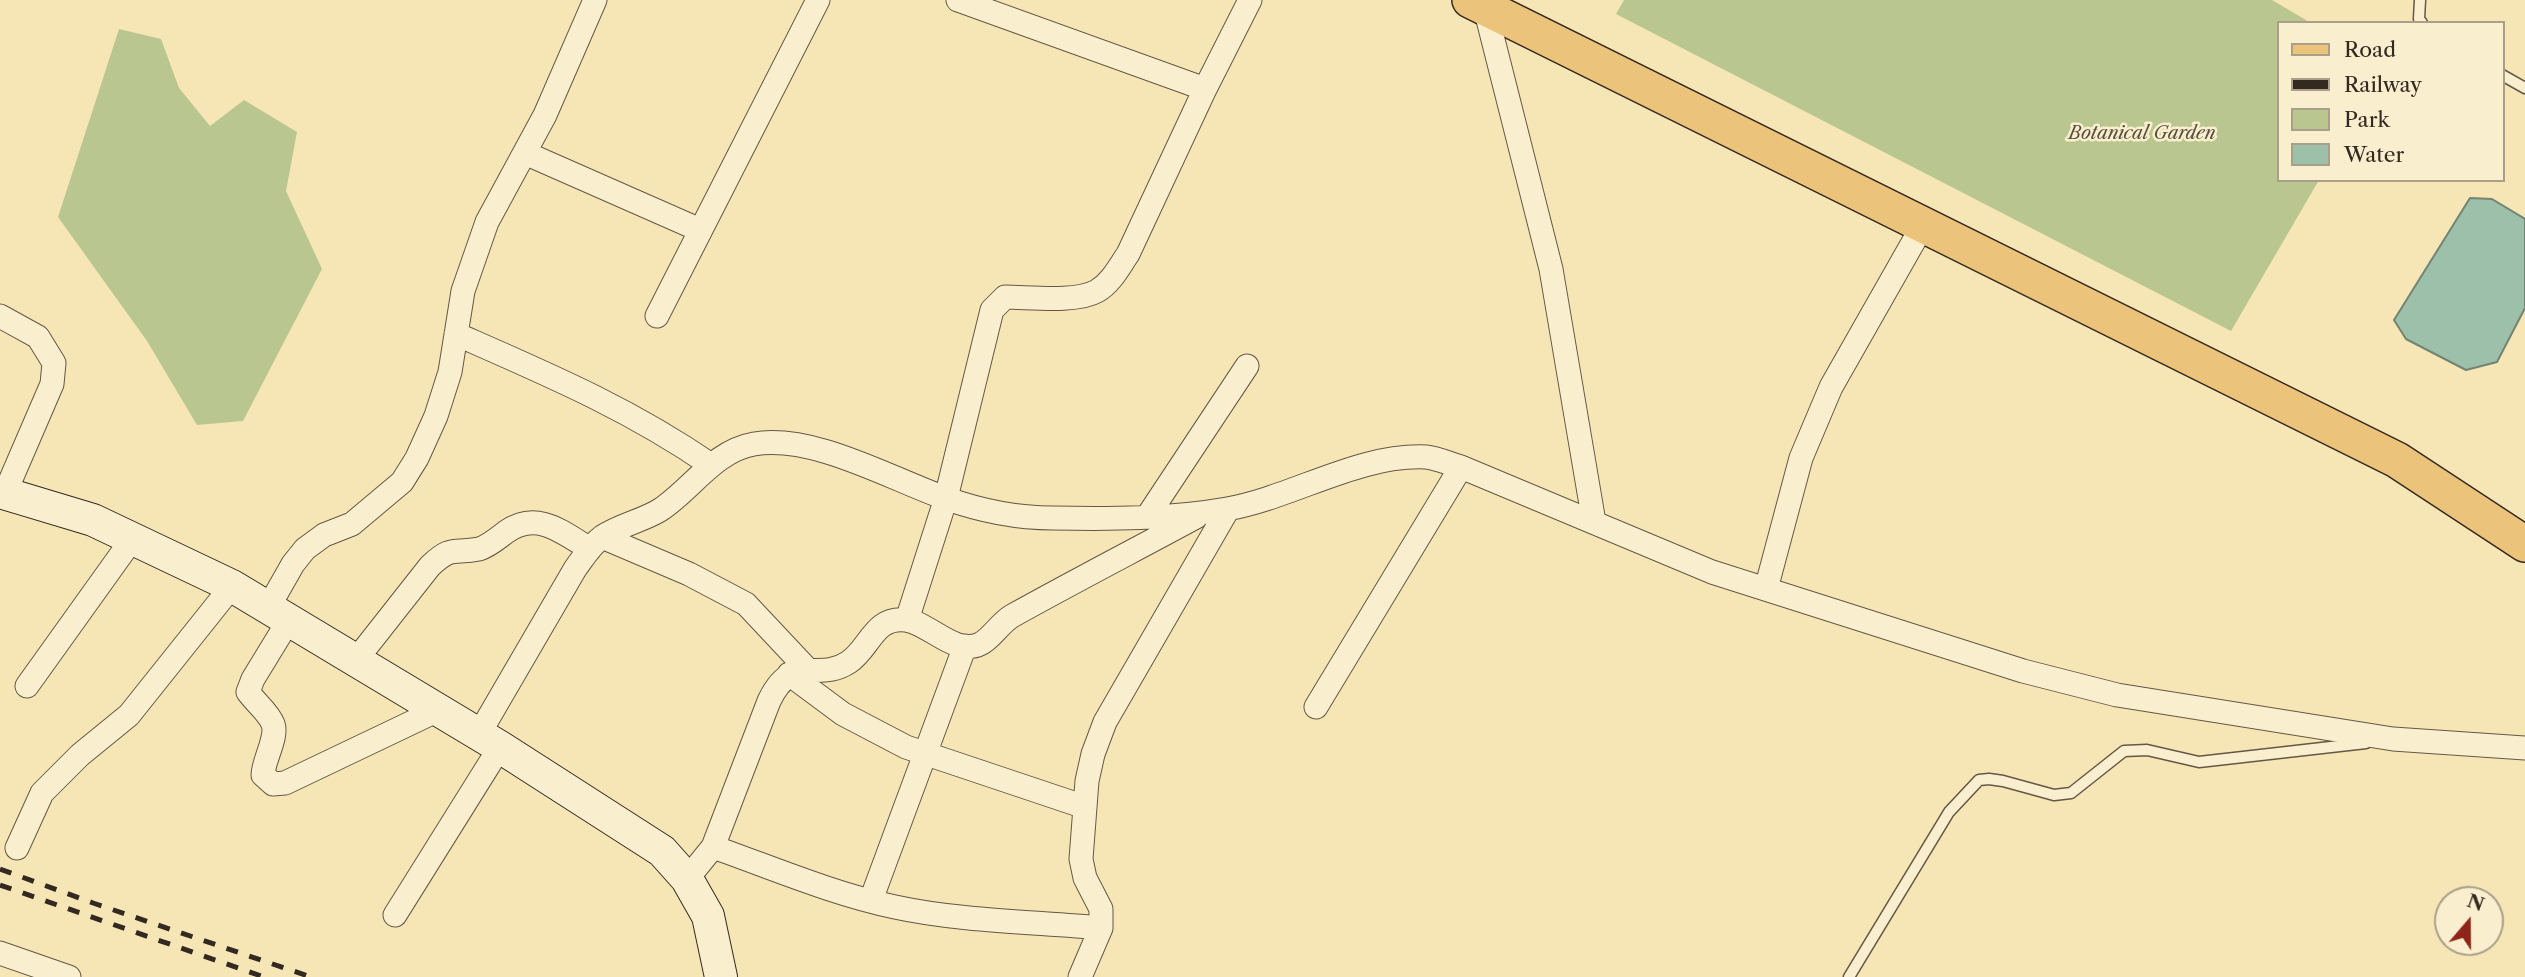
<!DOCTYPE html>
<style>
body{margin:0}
#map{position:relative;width:2525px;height:977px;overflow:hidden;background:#f6e6b5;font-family:"Libre Caslon Text",serif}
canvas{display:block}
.legend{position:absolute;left:2277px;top:21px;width:228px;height:161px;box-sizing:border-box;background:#f9efcf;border:2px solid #aaa089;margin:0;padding:9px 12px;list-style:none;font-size:21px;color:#342920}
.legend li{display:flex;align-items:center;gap:14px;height:35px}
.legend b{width:35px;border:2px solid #aaa089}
.north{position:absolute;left:2434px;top:886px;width:70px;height:70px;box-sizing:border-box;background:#f9efcf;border:2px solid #aaa089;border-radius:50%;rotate:20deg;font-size:19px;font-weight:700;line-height:28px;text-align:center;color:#342920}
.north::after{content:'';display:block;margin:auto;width:24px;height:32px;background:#8f2418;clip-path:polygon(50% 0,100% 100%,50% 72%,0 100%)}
</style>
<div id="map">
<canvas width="2525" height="977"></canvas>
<ul class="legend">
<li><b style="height:9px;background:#ebc37a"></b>Road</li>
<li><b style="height:9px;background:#342920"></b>Railway</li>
<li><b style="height:19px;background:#bac68f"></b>Park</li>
<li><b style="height:19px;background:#9dc0aa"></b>Water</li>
</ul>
<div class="north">N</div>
</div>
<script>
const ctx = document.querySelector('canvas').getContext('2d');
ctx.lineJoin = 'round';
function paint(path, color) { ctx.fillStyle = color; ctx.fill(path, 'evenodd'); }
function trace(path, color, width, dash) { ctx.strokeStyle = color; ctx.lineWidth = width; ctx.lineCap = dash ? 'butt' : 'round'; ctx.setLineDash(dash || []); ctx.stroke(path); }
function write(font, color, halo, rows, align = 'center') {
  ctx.font = font + ' "Libre Caslon Text",serif'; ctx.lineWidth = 5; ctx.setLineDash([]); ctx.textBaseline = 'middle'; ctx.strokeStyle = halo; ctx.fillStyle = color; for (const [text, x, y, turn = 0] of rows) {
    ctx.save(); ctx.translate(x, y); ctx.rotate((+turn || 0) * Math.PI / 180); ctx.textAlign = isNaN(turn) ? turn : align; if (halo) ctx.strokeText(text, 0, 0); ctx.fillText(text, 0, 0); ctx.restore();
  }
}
paint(new Path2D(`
 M 1624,0 L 2272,0 L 2311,23 L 2278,23 L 2278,180 L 2319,180 L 2231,331 L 1616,14 Z
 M 119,29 L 161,39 L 179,88 L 210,126 L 244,100 L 297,132 L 286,191 L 322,269 L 243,421 L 197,425 L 147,341 L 58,217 Z`), '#bac68f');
const water = new Path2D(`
 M 2470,198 L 2492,199 L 2525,219 L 2525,308 L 2497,362 L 2466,370 L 2406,339 L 2394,320 Z`);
paint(water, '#9dc0aa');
trace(water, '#738473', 2);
const service = new Path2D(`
 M 2420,0 L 2419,19 L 2422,23
 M 2502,75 L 2525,88
 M 1849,977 L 1949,812 L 1979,780 L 1989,779 L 2003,781 L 2054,795 L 2071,793 L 2124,751 L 2147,750 L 2199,762 L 2366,743`);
const minor = new Path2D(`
 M 958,0 L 1205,89
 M 1485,8 L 1551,269 L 1594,522
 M 525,153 L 700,230
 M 0,316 L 38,337 L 54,363 L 52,384 L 5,493
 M 657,316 L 818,0
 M 456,334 C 547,374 628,408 711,465
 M 1147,517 L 1247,366
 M 602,537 L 689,574 L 746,604 L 808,670
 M 1766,589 L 1801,458 L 1831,387 L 1923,225
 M 268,608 L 293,564 L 305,549 L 324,535 L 352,524 L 402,482 L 417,458 L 436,416 L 450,372 L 463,291 L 487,222 L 545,115 L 595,0
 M 289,620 L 253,679 L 248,692 C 255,702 269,713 273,724 C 278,737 263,761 263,775 L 273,784 L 285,783 L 438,710
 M 907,620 L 946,498 L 992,310 L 1005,297 C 1029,297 1076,303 1097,291 C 1111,283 1119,267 1128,254 L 1205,89 L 1250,0
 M 356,660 L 430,566 C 452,545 453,554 479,549 C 489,546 498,538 506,532 C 537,510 562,532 590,549
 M 789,674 L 843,714 L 906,747 L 1085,807
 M 27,686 L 133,538
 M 1316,707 L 1461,467
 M 479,734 L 575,569 C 583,558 591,545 602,537 C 620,525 642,521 660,510 C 692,489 714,451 754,444 C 813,434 889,478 945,498 C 981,511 1015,518 1053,518 C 1110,519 1171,519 1227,509 C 1294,497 1358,454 1426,457 C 1437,458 1450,464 1461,467 L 1712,572 L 2023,671 L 2117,695 L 2393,739 L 2525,748
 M 713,847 C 773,868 833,894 895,907 C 959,921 1035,922 1101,928
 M 17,848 L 42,793 L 80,755 L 129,715 L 232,586
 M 687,879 L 713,847 L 769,701 C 793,651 818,683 849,662 C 870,648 874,616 906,620 C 929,623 955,656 980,644 C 991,639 1000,623 1012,616 C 1073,582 1135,550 1196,517
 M 871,900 L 965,646
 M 395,915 L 500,747
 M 0,953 L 69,977
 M 1080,977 L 1101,928 L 1101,909 L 1085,878 L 1081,859 L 1087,781 L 1093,754 L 1105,722 L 1228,509`);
const secondary = new Path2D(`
 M 0,492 L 93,520 L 232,586 L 500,747 L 662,851 L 687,879 L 708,916 L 721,977`);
const primary = new Path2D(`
 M 1470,0 L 2397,460 L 2525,544`);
trace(service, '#645845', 13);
trace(minor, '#645845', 25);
trace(secondary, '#342920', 34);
trace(primary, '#342920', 38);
trace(service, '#f9efcf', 10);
trace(minor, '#f9efcf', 23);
trace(secondary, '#f9efcf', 32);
trace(primary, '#ebc37a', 35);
trace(new Path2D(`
 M 0,869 L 93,903 L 311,977
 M 0,885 L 264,977`), '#342920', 5, [12, 12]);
write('italic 18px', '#56503c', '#f9efcf', [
 ["Botanical Garden",2142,134]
]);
</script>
